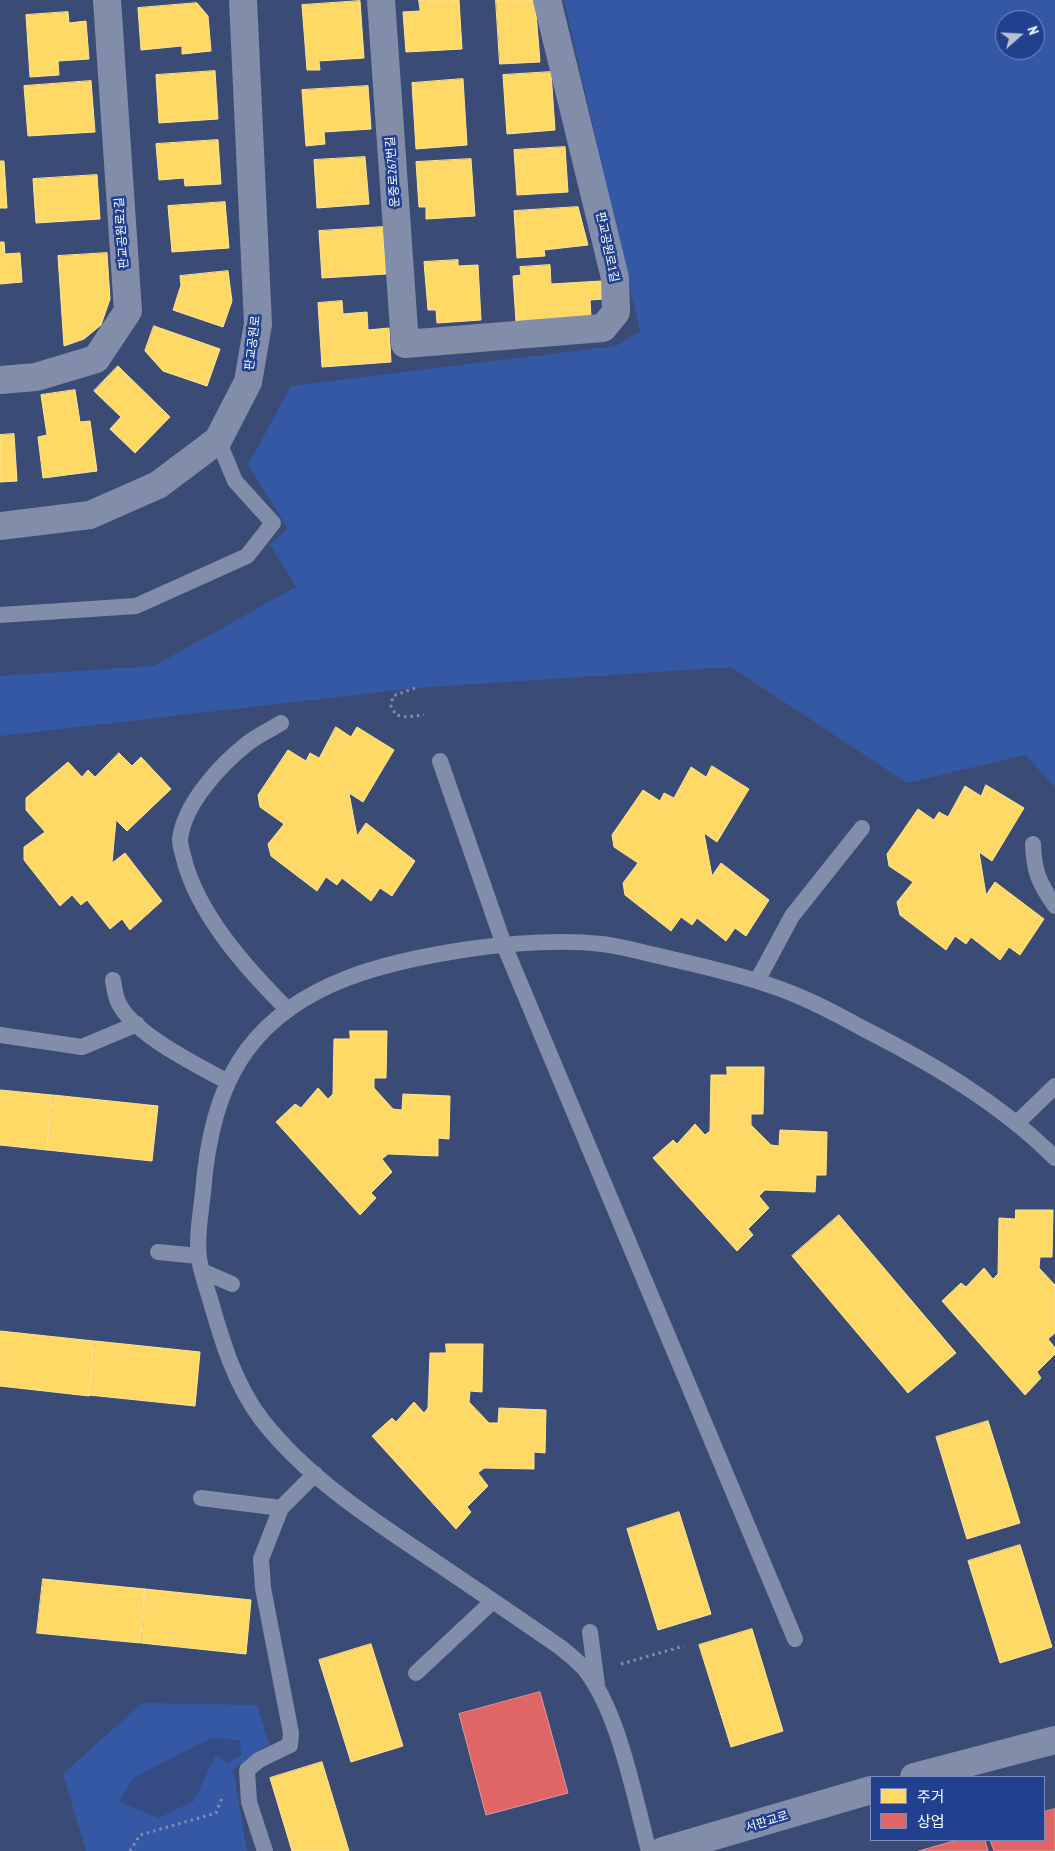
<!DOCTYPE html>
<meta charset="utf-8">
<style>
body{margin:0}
#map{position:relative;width:1055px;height:1851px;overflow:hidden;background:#3a4c76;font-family:"PT Sans Narrow","Noto Sans KR",sans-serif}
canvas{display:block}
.legend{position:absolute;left:870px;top:1776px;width:175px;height:65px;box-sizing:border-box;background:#21418f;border:1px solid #7a8dbc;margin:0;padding:6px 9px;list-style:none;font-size:15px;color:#fff}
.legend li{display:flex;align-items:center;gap:10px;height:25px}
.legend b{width:25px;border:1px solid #7a8dbc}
.north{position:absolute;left:995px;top:10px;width:50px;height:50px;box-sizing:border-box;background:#21418f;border:1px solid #7a8dbc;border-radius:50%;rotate:71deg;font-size:14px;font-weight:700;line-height:20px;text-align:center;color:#fff}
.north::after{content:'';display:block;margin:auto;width:18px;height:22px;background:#bac0cf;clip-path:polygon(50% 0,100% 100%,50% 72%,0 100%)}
</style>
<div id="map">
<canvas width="1055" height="1851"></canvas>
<ul class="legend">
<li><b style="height:14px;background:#ffd966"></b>주거</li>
<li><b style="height:14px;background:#e06666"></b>상업</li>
</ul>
<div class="north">N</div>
</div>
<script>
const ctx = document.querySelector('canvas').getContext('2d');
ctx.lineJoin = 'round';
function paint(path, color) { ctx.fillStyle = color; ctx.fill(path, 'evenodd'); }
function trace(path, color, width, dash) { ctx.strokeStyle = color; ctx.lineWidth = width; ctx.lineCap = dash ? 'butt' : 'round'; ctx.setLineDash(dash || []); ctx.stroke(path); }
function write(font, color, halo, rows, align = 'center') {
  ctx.font = font + ' "PT Sans Narrow","Noto Sans KR",sans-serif'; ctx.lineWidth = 5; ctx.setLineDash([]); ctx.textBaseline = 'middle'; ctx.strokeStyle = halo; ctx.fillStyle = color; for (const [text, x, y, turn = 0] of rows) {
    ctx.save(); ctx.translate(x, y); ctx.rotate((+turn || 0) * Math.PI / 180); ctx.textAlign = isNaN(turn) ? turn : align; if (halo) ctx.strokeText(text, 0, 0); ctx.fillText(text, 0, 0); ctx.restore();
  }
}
paint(new Path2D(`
 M 564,0 L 1055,0 L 1055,787 L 1025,755 L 907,783 L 731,667 L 415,688 L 0,736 L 0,676 L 154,666 L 296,587 L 270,545 L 288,529 L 248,465 L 291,386 L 616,346 L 640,331 ZM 1005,20 L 1035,20 L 1035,50 L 1005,50 Z
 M 142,1703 L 257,1705 L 269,1744 L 233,1769 L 247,1851 L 86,1851 L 63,1774 Z`), '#3558a5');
paint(new Path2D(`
 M 211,1738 L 240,1740 L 241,1755 L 227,1763 L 216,1755 L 194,1801 L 159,1818 L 119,1802 L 133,1778 Z`), '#354c85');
const homes = new Path2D(`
 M 419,0 L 459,0 L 462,49 L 406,52 L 403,12 L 420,11 Z
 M 496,0 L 535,0 L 540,62 L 500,64 Z
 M 360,1 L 364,58 L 319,61 L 320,70 L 307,70 L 302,5 Z
 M 197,3 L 208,16 L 211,51 L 182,54 L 182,46 L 141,50 L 138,8 Z
 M 68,12 L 69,23 L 86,21 L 89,59 L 58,61 L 59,75 L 30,77 L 26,15 Z
 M 215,71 L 218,119 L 159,123 L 156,75 Z
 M 551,72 L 555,130 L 507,134 L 503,75 Z
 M 463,79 L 467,145 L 416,149 L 412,83 Z
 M 91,81 L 95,132 L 28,136 L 24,86 Z
 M 368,86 L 371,129 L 324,132 L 325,144 L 306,146 L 302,90 Z
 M 218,140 L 221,184 L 185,186 L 184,178 L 159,180 L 156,144 Z
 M 565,147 L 568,192 L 517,195 L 514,150 Z
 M 365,157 L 369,204 L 317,208 L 314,160 Z
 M 471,159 L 475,216 L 426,219 L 426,207 L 419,207 L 416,162 Z
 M 0,161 L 4,161 L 7,208 L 0,208 Z
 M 97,175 L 100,219 L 36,223 L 33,179 Z
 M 225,202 L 229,248 L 172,252 L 168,206 Z
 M 578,207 L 588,245 L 544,250 L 545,256 L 517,258 L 514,211 Z
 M 383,227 L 386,274 L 322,278 L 319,231 Z
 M 0,242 L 4,242 L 5,254 L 20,253 L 22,282 L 0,284 Z
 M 107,253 L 110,299 L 101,325 L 84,339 L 64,346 L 58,256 Z
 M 458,260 L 458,266 L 478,265 L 481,320 L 437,323 L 436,310 L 428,310 L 424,262 Z
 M 550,265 L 551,284 L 602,281 L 603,299 L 590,300 L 591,317 L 516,322 L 513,276 L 521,275 L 520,267 Z
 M 228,271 L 232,301 L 223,327 L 173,310 L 181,285 L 180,276 Z
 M 342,301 L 343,314 L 367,312 L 368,330 L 389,328 L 391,362 L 322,367 L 318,303 Z
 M 154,326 L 220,349 L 207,386 L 163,371 L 145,351 Z
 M 118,366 L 170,417 L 135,453 L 110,429 L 121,417 L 94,391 Z
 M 75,390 L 80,422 L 90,421 L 97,471 L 43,478 L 38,437 L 47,435 L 41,395 Z
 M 14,434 L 17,481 L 0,482 L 0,435 Z
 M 336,727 L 351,737 L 357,727 L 394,750 L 363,802 L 349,793 L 357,836 L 366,823 L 415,861 L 392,896 L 380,888 L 371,901 L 342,878 L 337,885 L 326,877 L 317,891 L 271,856 L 268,844 L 284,824 L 260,807 L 258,795 L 288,750 L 306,761 L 310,753 L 319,758 Z
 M 119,753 L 132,766 L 141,757 L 171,789 L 127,831 L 116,820 L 112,863 L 125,853 L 162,901 L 130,930 L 122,919 L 110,929 L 87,900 L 81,905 L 72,895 L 60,906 L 24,860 L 24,847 L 45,832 L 26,810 L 26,798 L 68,762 L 82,777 L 88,770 L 95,777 Z
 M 712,766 L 749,789 L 717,842 L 704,833 L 712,876 L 721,863 L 769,900 L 746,936 L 735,928 L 726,941 L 697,918 L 692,925 L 681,917 L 671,931 L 625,895 L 623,883 L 638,863 L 614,847 L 612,835 L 643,790 L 660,801 L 664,793 L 674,798 L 691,767 L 706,777 Z
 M 986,785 L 1024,808 L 992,861 L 979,852 L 986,895 L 995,882 L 1044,919 L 1020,955 L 1009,947 L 1000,960 L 971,937 L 966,944 L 955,936 L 946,950 L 900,915 L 897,902 L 913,882 L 889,866 L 887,854 L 918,809 L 934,820 L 939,812 L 948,817 L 965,786 L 981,796 Z
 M 350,1031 L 387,1031 L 386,1078 L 374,1078 L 374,1088 L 393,1109 L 402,1110 L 403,1094 L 450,1096 L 449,1139 L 438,1138 L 438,1156 L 388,1154 L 382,1159 L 392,1172 L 371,1193 L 376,1198 L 360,1215 L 276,1122 L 295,1104 L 301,1108 L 318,1088 L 328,1099 L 333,1094 L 334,1039 L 350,1039 Z
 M 727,1067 L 764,1067 L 763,1114 L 751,1114 L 751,1125 L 771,1145 L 779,1146 L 780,1130 L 827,1132 L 826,1175 L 816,1175 L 815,1192 L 765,1190 L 759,1196 L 769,1208 L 748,1229 L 753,1235 L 737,1251 L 653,1158 L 673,1140 L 677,1144 L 695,1124 L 705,1135 L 710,1131 L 711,1075 L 727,1075 Z
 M 0,1090 L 52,1095 L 47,1150 L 0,1145 Z
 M 53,1095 L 158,1106 L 152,1161 L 47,1150 Z
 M 1016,1210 L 1053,1210 L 1052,1257 L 1040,1257 L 1039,1268 L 1055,1285 L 1055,1333 L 1048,1339 L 1055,1348 L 1055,1354 L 1037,1372 L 1041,1378 L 1025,1395 L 942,1301 L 961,1283 L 966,1287 L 984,1268 L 993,1279 L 998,1274 L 999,1218 L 1015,1219 Z
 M 839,1215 L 956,1353 L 908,1393 L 792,1256 Z
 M 0,1331 L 94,1341 L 89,1396 L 0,1386 Z
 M 95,1341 L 200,1352 L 195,1406 L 89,1395 Z
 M 446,1344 L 483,1344 L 482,1392 L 470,1391 L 469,1402 L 489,1423 L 498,1423 L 499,1408 L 546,1410 L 545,1453 L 534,1452 L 534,1469 L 484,1468 L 478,1473 L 488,1486 L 467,1507 L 471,1512 L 456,1529 L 372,1436 L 392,1418 L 396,1422 L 414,1402 L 424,1413 L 428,1408 L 430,1353 L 446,1353 Z
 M 988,1421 L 1020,1523 L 967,1539 L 936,1437 Z
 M 679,1512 L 711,1614 L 658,1630 L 627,1529 Z
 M 1020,1545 L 1052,1647 L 1000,1663 L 968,1561 Z
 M 43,1579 L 145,1589 L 140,1643 L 37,1633 Z
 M 145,1589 L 251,1600 L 246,1654 L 141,1643 Z
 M 752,1629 L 783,1731 L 731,1747 L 699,1645 Z
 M 371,1644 L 403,1746 L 351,1762 L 319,1660 Z
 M 322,1762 L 349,1851 L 292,1851 L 270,1778 Z`);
paint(homes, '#ffd966');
trace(homes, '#ffe494', 1);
const shops = new Path2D(`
 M 540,1692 L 568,1793 L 486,1815 L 459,1714 Z
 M 1055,1809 L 1055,1851 L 994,1851 L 990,1840 L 1044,1840 L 1044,1812 Z
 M 958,1840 L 985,1840 L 988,1851 L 919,1851 Z`);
paint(shops, '#e06666');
trace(shops, '#e99494', 1);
trace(new Path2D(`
 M 415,688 L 393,696 L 391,706 L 396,715 L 407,717 L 424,715
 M 621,1664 L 684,1646
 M 130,1851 L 140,1835 L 216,1813 L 223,1795`), '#818da9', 3, [2.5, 4]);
trace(new Path2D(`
 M 0,615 L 136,606 L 247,556 L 273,523 L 235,481 L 218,440
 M 281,723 C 270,730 258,735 248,743 C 221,764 183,805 180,840 C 180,845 182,851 183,855 C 196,913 247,969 288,1010
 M 440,761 L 504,945 L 795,1639
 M 1033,844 C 1034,872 1039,883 1055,906
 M 113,980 C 114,986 115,994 117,999 C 128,1032 199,1066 228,1082
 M 757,981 L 792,916 L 862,828
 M 0,1035 L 82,1047 L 137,1024
 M 1017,1123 L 1055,1086
 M 158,1252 L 198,1256
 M 202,1271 L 232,1284
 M 201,1498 L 281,1508
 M 590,1632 L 597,1685
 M 416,1673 L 493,1601
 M 265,1851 L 249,1802 L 247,1770 L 259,1760 L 290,1745 L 291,1733 L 263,1588 L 261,1559 L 281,1508 L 315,1474
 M 649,1851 C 634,1797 619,1710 583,1667 C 576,1660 568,1653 560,1647 C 514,1615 468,1584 422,1553 C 365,1515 305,1475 262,1420 C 235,1385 222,1341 210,1299 C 206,1286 201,1272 199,1258 C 196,1237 201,1213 203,1192 C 207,1143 217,1091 247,1050 C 298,981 389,961 469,949 C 512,943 557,939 602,944 C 621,946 640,952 659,956 C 697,965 735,973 772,986 C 803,996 833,1012 862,1028 C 931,1063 1000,1103 1055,1158`), '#818da9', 16);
trace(new Path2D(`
 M 381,0 L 405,344 L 603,328 L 616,312 L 615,278 L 547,0
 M 0,380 L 36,377 L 96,359 L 128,311 L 107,0
 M 0,526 L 90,515 L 158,485 L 218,440 L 248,382 L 258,324 L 243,0`), '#818da9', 28);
trace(new Path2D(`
 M 914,1777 L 1055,1740
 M 663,1851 L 871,1790`), '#818da9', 28);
write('12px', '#fff', '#21418f', [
 ["운중로267번길",393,172,-94],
 ["판교공원로2길",122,233,-94],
 ["판교공원로1길",607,247,78],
 ["판교공원로",253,343,-83],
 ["서판교로",767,1822,-17]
]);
</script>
